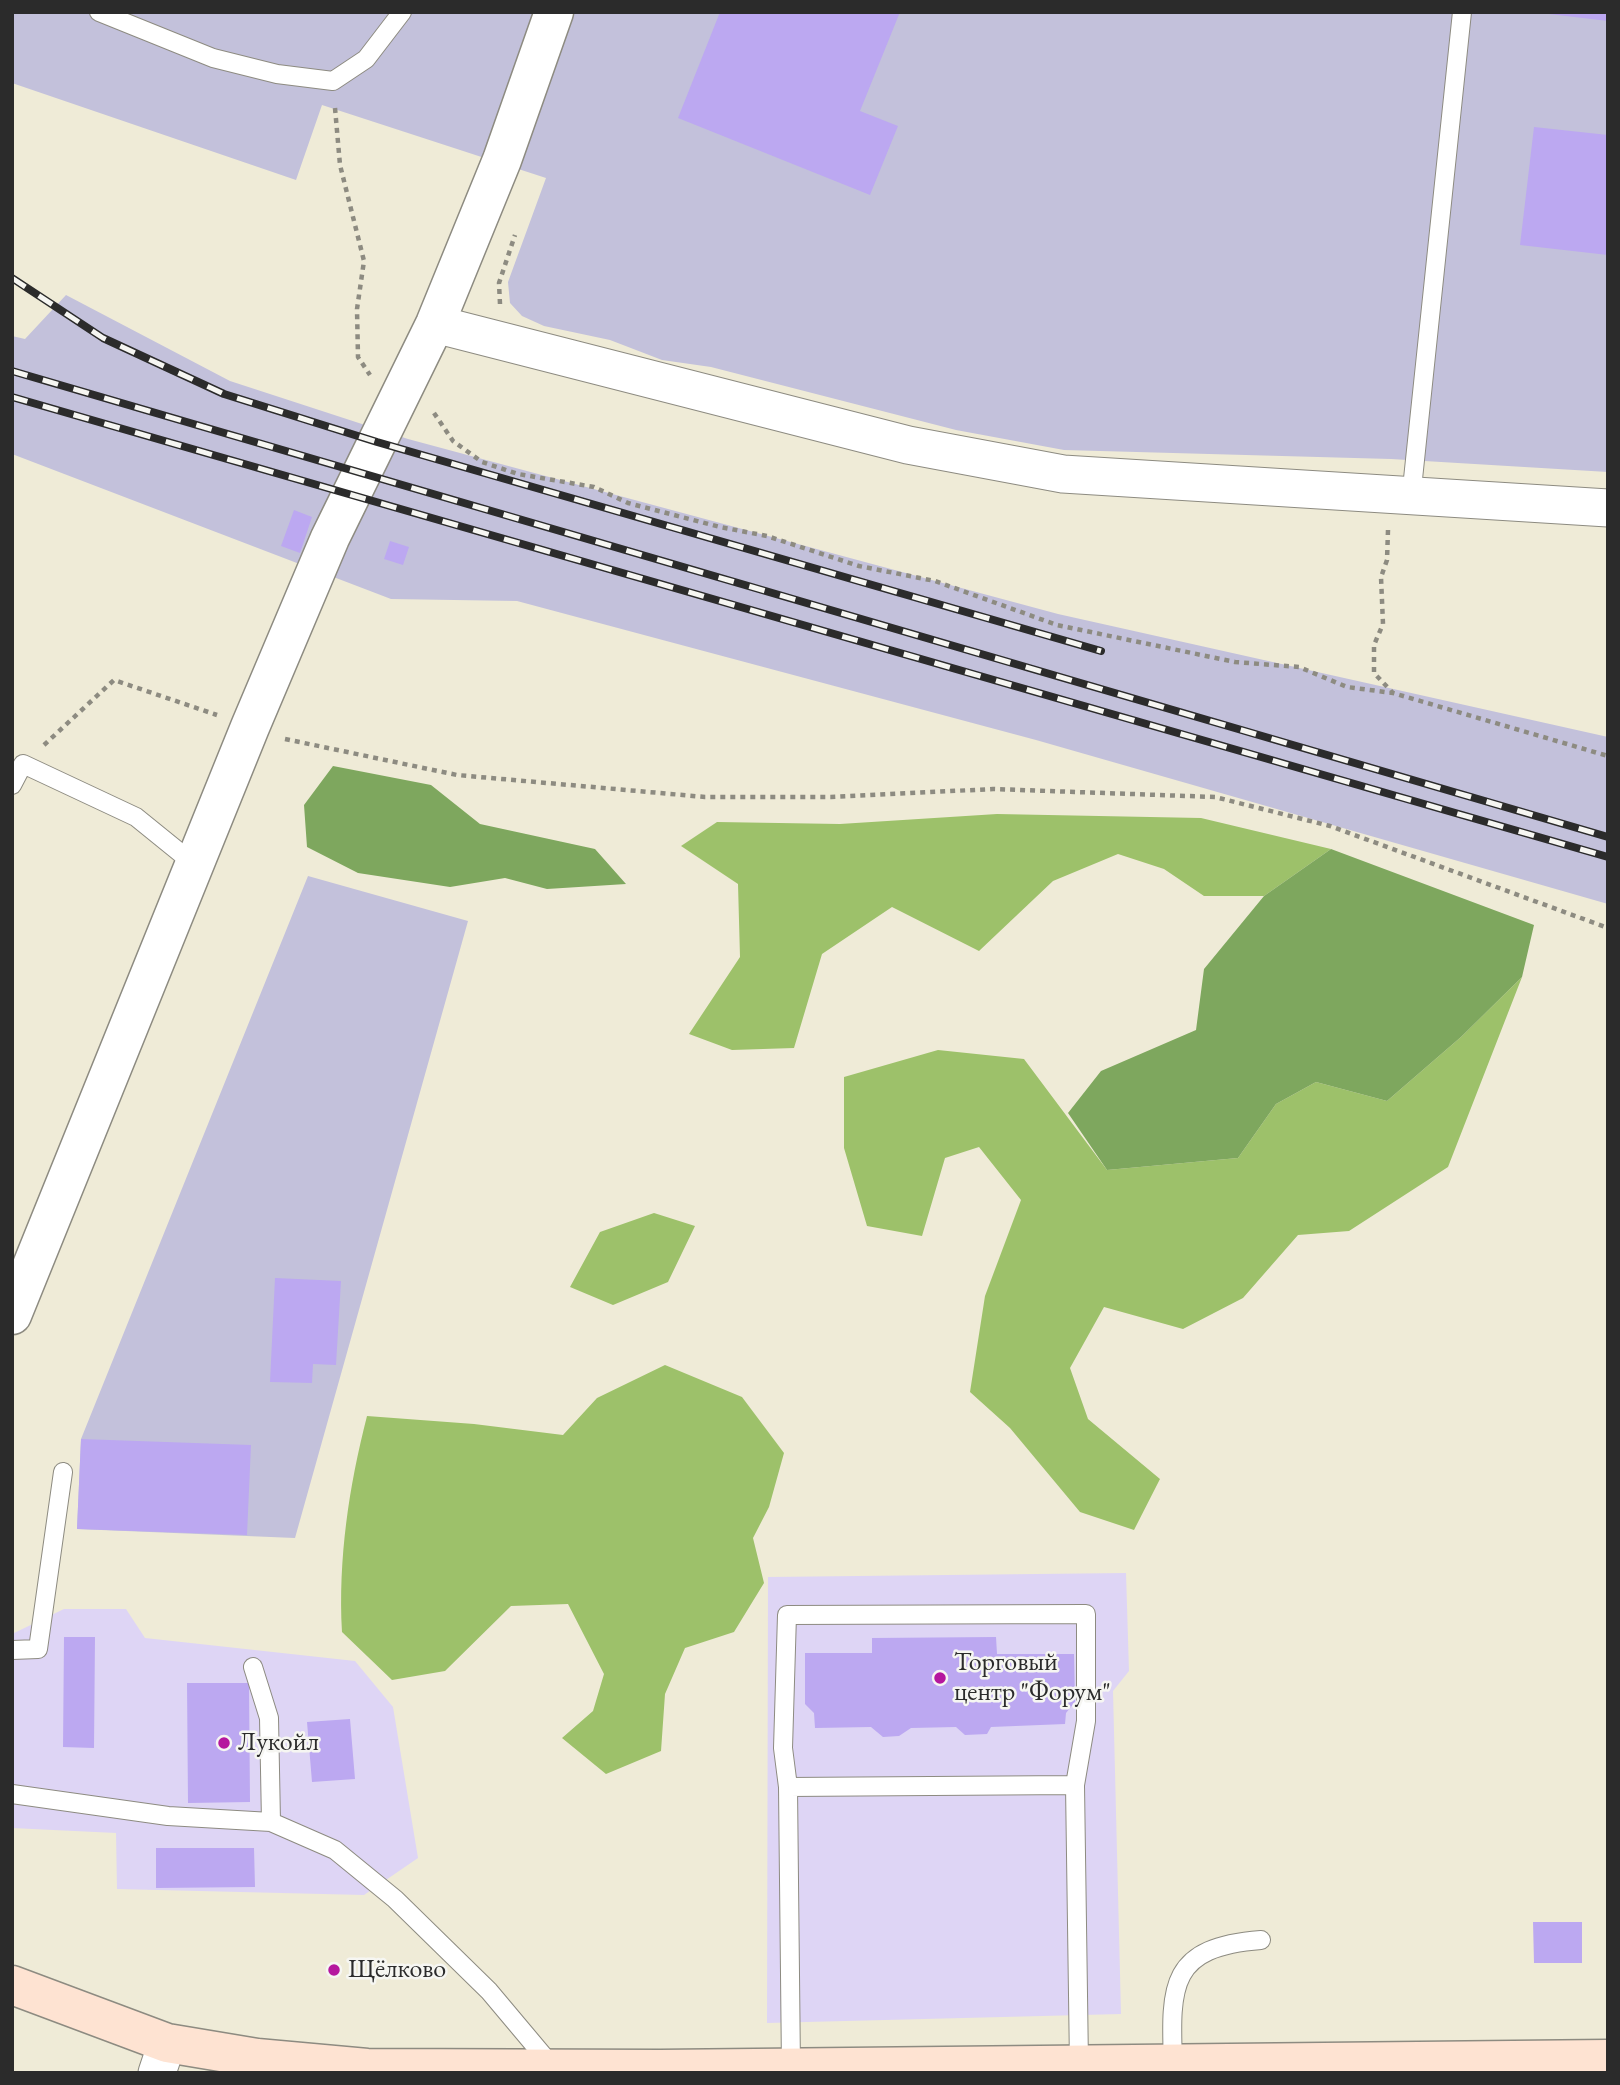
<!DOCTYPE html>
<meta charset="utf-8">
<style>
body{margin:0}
#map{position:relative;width:1620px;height:2085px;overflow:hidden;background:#efebd7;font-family:"EB Garamond",serif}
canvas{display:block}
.frame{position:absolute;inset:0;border:14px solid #2b2b2b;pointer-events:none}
</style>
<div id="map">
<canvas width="1620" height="2085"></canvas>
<div class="frame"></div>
</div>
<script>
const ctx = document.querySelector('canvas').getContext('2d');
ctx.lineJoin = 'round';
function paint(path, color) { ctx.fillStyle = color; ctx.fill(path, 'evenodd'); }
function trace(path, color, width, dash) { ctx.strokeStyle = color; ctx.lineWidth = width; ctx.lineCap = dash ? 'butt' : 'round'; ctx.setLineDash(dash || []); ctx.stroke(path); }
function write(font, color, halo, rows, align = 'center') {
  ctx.font = font + ' "EB Garamond",serif'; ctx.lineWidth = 5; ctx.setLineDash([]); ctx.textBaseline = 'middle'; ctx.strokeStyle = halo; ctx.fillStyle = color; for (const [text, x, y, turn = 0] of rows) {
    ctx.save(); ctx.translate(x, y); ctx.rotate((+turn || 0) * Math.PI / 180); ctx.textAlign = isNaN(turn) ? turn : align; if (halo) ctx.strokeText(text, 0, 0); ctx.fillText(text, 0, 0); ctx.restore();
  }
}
paint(new Path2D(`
 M 1126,1573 L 1129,1671 L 1113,1691 L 1121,2014 L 767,2023 L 768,1577 Z
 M 64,1609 L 126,1609 L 145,1638 L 355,1661 L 393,1707 L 418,1858 L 364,1895 L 117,1889 L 116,1833 L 12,1828 L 12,1634 Z`), '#ded5f5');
paint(new Path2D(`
 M 12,12 L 1608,12 L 1608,472 L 1391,459 L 1064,450 L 956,430 L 711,367 L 662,360 L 610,340 L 544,326 L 522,316 L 510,303 L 508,282 L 546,178 L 322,105 L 296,180 L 12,83 Z
 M 66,295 L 230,381 L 408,439 L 1058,614 L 1608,737 L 1608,904 L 1036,740 L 517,601 L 391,599 L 12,454 L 12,336 L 25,339 Z
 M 308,876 L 468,921 L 295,1538 L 77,1529 L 81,1439 Z`), '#c3c1db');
paint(new Path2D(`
 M 997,814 L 1201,818 L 1331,849 L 1264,896 L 1204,896 L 1164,869 L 1118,854 L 1053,881 L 979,951 L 892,907 L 822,954 L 794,1048 L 732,1050 L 689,1034 L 740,957 L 738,884 L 681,846 L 717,822 L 840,824 Z
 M 1522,977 L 1448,1167 L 1349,1231 L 1298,1235 L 1243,1298 L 1183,1329 L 1104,1307 L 1070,1368 L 1088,1419 L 1160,1479 L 1134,1530 L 1080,1512 L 1010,1428 L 970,1392 L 985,1296 L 1021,1200 L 979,1147 L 945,1158 L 922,1236 L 867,1226 L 844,1148 L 844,1077 L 938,1050 L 1024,1059 L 1107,1170 L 1238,1158 L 1276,1104 L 1316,1082 L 1387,1101 L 1461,1037 Z
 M 654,1213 L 695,1226 L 668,1282 L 613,1305 L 570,1287 L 600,1232 Z
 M 665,1365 L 742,1397 L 784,1453 L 769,1507 L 753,1538 L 764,1583 L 734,1632 L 685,1648 L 665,1694 L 661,1751 L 606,1774 L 562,1738 L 593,1711 L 604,1674 L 568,1604 L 511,1606 L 445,1671 L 392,1680 L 342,1632 C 338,1559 349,1486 367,1416 L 474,1424 L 563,1435 L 597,1398 Z`), '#9dc16a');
paint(new Path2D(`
 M 333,766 L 431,785 L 480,824 L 595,849 L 626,884 L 547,889 L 505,878 L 450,887 L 358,873 L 307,847 L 304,805 Z
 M 1331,849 L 1534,925 L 1522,977 L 1461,1037 L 1387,1101 L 1316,1082 L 1276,1104 L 1238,1158 L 1107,1170 L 1068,1113 L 1101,1071 L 1196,1030 L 1204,969 L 1264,896 Z`), '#7ea75e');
paint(new Path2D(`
 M 720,12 L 900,12 L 860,111 L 898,126 L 870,195 L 678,118 Z
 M 1549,12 L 1608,12 L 1608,21 L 1549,14 Z
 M 1534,127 L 1608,135 L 1608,255 L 1520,245 Z
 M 294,510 L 312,517 L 300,553 L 281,546 Z
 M 390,541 L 409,547 L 403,565 L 384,559 Z
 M 275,1278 L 341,1281 L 336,1365 L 313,1364 L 312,1383 L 270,1382 Z
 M 81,1439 L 251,1445 L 247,1535 L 77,1529 Z
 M 64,1637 L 95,1637 L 94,1748 L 63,1747 Z
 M 996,1637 L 997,1654 L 1074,1654 L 1075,1702 L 1066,1713 L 1065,1724 L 991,1727 L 987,1734 L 965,1735 L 956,1727 L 911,1728 L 899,1736 L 883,1737 L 871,1727 L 815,1728 L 814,1713 L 805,1704 L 805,1653 L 872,1653 L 872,1638 Z
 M 187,1683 L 249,1683 L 250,1802 L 188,1803 Z
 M 350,1719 L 355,1779 L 312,1782 L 307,1722 Z
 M 156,1848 L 254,1848 L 255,1887 L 156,1888 Z
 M 1533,1922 L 1582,1922 L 1582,1963 L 1534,1963 Z`), '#bca8f1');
const service = new Path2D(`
 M 99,12 L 213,58 L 277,74 L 333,81 L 366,59 L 402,12
 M 1411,498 L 1462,12
 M 12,785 L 23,764 L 136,817 L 194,864
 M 12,1650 L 38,1649 L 63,1472
 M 253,1667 L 269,1718 L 271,1822
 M 788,1787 L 1075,1785
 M 12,1794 L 168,1816 L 271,1822 L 335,1850 L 395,1899 L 489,1991 L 552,2066
 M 1173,2064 C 1170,1984 1170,1947 1261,1940
 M 791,2068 L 788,1787 L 783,1748 L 787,1615 L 1086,1614 L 1086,1721 L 1075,1785 L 1079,2064`);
const minor = new Path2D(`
 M 435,324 L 908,445 L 1063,474 L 1608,508
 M 157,2073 L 167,2043`);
const tertiary = new Path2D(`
 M 12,1315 L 250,727 L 330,538 L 435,324 L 502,160 L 554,12`);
const secondary = new Path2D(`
 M 12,1985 L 167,2043 L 257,2058 L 367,2068 L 660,2069 L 1608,2059`);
trace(service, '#8d8b81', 20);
trace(minor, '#8d8b81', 39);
trace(tertiary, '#8d8b81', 41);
trace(secondary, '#8d8b81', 41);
trace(new Path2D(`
 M 335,108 L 340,165 L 364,261 L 357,309 L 358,357 L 370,375
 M 500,304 L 499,283 L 515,235
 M 434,413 L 453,441 L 482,462 L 518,474 L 594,487 L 628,503 L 720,527 L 767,536 L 859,566 L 935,581 L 1057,625 L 1235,662 L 1299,667 L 1347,687 L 1393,693 L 1608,756
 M 1388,530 L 1387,560 L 1381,577 L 1383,624 L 1374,645 L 1374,673 L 1393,693
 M 285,739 L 457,775 L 705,797 L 831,797 L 993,789 L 1215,797 L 1330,826 L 1608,928
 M 44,745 L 114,680 L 217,715`), '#8d8b81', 4.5, [5, 5]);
trace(service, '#fff', 18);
trace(minor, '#fff', 37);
trace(tertiary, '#fff', 38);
trace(secondary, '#fee3d2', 38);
const rail = new Path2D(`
 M 12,278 L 103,338 L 224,394 L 377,442 L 1101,651
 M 12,371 L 1608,837
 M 12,397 L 1608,857`);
trace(rail, '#2b2b2b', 8);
trace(rail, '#f6f6f2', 5, [16]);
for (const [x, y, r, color] of [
 [940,1678,7,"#b5179e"],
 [224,1743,7,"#b5179e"],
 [334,1970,7,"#b5179e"]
]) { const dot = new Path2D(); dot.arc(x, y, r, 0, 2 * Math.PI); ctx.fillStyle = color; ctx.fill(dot); trace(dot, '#f6f6f2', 2.5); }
write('26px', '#2b2b2b', '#f6f6f2', [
 ["Торговый",954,1663],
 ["центр \"Форум\"",954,1693],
 ["Лукойл",238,1743],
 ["Щёлково",348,1970]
], 'left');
</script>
